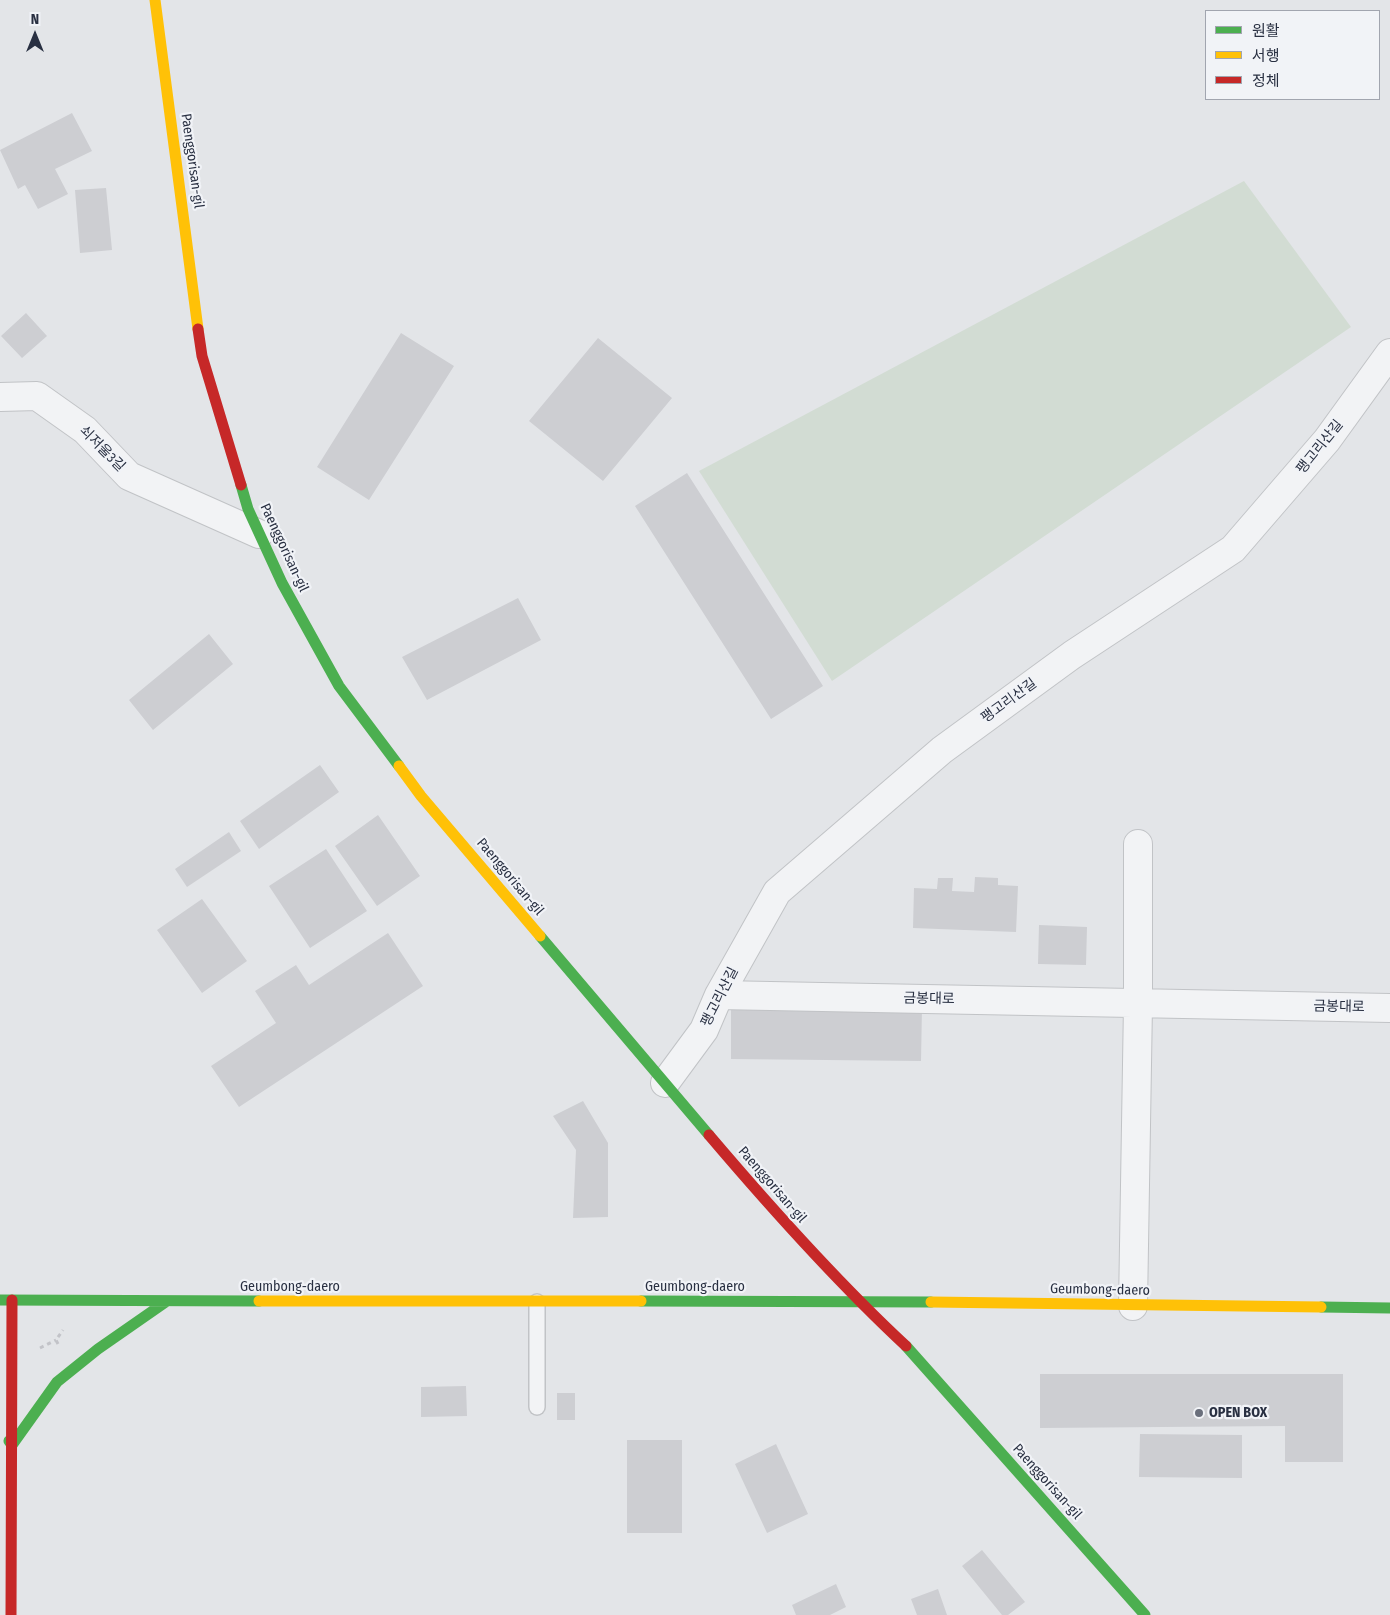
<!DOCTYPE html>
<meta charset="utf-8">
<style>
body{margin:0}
#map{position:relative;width:1390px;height:1615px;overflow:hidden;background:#e3e5e8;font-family:"Fira Sans Condensed","Noto Sans KR",sans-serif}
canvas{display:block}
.legend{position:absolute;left:1205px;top:10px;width:175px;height:90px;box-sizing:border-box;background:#f1f3f7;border:1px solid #a1a5af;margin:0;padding:6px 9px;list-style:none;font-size:15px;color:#293042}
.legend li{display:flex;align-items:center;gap:10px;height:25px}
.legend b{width:25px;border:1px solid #a1a5af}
.north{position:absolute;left:10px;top:10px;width:50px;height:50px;-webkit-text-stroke:4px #f1f3f7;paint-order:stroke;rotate:0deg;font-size:14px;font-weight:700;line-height:20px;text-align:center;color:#293042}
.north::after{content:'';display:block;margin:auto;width:18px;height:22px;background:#293042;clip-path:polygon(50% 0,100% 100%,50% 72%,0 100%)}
</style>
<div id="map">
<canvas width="1390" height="1615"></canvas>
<ul class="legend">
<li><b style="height:6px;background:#4caf50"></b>원활</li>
<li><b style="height:6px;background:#ffc107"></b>서행</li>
<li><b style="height:6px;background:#c62828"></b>정체</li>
</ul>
<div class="north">N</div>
</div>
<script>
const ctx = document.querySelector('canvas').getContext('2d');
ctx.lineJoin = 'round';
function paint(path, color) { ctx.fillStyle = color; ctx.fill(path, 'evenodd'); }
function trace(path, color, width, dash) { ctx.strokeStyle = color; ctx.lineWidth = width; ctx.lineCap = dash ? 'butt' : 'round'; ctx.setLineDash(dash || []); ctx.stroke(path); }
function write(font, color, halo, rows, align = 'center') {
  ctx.font = font + ' "Fira Sans Condensed","Noto Sans KR",sans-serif'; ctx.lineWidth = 4.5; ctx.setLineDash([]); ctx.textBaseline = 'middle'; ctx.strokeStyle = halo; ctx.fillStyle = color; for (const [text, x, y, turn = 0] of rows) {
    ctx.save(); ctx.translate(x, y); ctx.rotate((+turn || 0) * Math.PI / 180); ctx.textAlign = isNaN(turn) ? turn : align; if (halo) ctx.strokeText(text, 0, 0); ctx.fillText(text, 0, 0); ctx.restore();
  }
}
paint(new Path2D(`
 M 1244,181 L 1351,327 L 832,681 L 699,471 Z`), '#d2dcd3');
paint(new Path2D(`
 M 72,113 L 92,151 L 55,169 L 68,194 L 38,209 L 25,185 L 18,189 L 0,150 Z
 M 106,188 L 112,250 L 80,253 L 75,190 Z
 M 26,313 L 47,336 L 22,358 L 1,336 Z
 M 401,333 L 454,366 L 369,500 L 317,467 Z
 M 598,338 L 672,398 L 603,481 L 529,421 Z
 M 687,473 L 823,686 L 771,719 L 635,506 Z
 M 518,598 L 541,640 L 427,700 L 402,657 Z
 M 209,634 L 233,664 L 153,730 L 129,700 Z
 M 320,765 L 339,792 L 259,849 L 240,821 Z
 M 378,815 L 420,876 L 377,906 L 335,846 Z
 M 229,832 L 241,851 L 187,887 L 175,869 Z
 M 326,849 L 367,911 L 310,948 L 269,886 Z
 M 975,877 L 998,878 L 998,885 L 1018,886 L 1016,932 L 913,928 L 914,888 L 937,889 L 938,878 L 953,878 L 952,891 L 974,892 Z
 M 202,899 L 247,961 L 202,993 L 157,930 Z
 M 1039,925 L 1087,927 L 1086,965 L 1038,964 Z
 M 388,933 L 423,986 L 239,1107 L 211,1066 L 276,1023 L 255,991 L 296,965 L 309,985 Z
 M 731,1005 L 922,1007 L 921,1061 L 731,1059 Z
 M 583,1101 L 608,1143 L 608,1217 L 573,1218 L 576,1150 L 553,1116 Z
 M 1040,1374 L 1343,1374 L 1343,1462 L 1285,1462 L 1285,1426 L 1040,1428 Z
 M 466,1386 L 467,1416 L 421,1417 L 421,1387 Z
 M 557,1393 L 575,1393 L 575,1420 L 557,1420 Z
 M 1140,1434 L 1242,1435 L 1242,1478 L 1139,1477 Z
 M 627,1440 L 682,1440 L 682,1533 L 627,1533 Z
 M 776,1444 L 808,1514 L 767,1533 L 735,1464 Z
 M 982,1550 L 1025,1602 L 1008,1615 L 1002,1615 L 962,1566 Z
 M 836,1584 L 846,1607 L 830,1615 L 796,1615 L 792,1605 Z
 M 938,1589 L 947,1615 L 917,1615 L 911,1599 Z`), '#cdced2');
const lane = new Path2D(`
 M 537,1302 L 537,1407`);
const street = new Path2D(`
 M 0,397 L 37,396 L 85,430 L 129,476 L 259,534
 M 719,995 L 1390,1008
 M 665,1083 L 704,1030 L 719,995 L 777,892 L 942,750 L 1072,655 L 1233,549 L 1327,440 L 1390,353
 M 1133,1306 L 1138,1004 L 1138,844`);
trace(lane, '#c1c3c6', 18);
trace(street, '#c1c3c6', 30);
trace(new Path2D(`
 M 58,1344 L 56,1340 L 63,1330
 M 40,1348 L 56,1340`), '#c2c3c8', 3, [4, 4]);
trace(lane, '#f2f3f5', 15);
trace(street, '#f2f3f5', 28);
trace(new Path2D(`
 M 241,485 L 248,509 L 282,583 L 339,686 L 399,766
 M 540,936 L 709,1135
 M 0,1300 L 259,1301
 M 641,1301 L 931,1302
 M 1321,1307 L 1390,1308
 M 906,1346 L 1145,1615
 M 9,1441 L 12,1445 L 57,1382 L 98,1349 L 167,1301`), '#4caf50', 11);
trace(new Path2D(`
 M 155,0 L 198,329
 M 399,766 L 421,796 L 540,936
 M 259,1301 L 641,1301
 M 931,1302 L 1321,1307`), '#ffc107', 11);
trace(new Path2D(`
 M 198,329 L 202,356 L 241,485
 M 709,1135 C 771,1208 835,1280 906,1346
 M 11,1615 L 12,1300`), '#c62828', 11);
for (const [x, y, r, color] of [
 [1199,1413,5,"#6a6f7c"]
]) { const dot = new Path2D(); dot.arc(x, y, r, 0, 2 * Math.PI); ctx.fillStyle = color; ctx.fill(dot); trace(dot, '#f1f3f7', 2); }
write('14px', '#293042', '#f1f3f7', [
 ["Paenggorisan-gil",192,161,82],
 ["팽고리산길",1320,447,-51],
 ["쇠저울3길",102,449,45],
 ["Paenggorisan-gil",284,548,65],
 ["팽고리산길",1009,701,-36],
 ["Paenggorisan-gil",510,877,50],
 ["팽고리산길",720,997,-63],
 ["금봉대로",929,999,1],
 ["금봉대로",1339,1007,1],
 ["Paenggorisan-gil",772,1185,49],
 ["Geumbong-daero",290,1287],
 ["Geumbong-daero",695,1287],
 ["Geumbong-daero",1100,1290,1],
 ["Paenggorisan-gil",1047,1482,48]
]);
write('bold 14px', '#293042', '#f1f3f7', [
 ["OPEN BOX",1209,1413]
], 'left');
</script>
